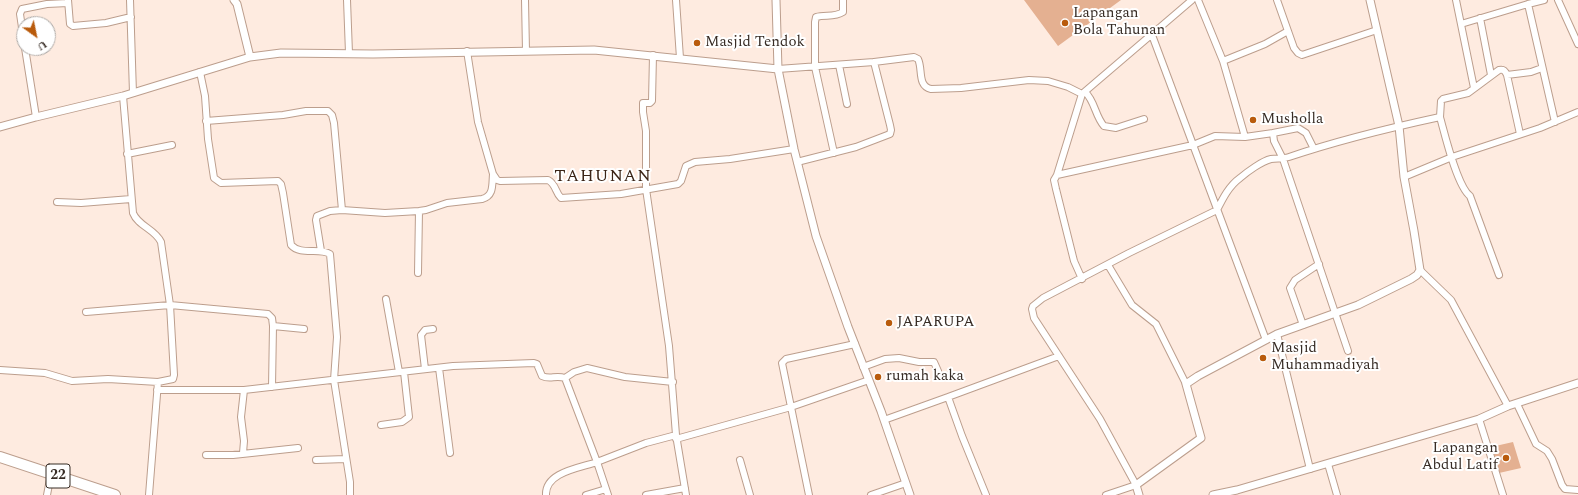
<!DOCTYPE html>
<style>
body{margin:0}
#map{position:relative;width:1578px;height:495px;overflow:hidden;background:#feebe0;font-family:Spectral,serif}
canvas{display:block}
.north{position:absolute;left:16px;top:16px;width:40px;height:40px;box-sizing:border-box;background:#fff;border:1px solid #afaba8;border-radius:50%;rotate:147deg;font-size:11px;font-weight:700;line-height:16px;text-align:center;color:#372c25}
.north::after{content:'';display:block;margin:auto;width:14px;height:18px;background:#b95b0c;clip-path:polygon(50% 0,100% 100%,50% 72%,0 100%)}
</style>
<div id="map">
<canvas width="1578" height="495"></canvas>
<div class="north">U</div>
</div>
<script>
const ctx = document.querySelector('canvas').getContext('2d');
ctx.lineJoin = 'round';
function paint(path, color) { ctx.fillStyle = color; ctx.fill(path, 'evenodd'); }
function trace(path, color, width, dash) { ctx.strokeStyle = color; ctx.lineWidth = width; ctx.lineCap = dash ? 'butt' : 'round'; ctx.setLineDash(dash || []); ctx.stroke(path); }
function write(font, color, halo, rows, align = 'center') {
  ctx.font = font + ' Spectral,serif'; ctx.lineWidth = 4; ctx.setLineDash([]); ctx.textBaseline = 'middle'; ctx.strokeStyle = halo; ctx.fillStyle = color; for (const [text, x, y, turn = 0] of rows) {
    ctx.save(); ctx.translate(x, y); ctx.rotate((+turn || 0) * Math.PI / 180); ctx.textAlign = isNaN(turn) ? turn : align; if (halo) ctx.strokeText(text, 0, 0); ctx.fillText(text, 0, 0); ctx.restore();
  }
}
paint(new Path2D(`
 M 1024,0 L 1121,0 L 1058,46 Z
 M 1513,442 L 1521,468 L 1499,473 L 1491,447 Z`), '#e4b091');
const minor = new Path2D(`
 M 68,0 L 70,24 L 73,26 L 106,23 L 131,17
 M 130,0 L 133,93
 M 347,0 L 349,53
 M 525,0 L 526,51
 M 676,0 L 680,58
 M 1198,0 L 1223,61 L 1245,137
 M 1277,0 L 1294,48 L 1298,53 L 1302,55 L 1377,30
 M 1456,0 L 1474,88
 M 1558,0 L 1578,44
 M 1528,4 L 1544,0
 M 1480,18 L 1491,75
 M 1461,24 L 1528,4 L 1555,122
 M 1152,35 L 1266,340
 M 24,41 L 20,14 L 22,9 L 47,4 L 68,3
 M 25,48 L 36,117
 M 467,51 L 478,122 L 493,174 L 497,180 L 500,181 L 548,180 C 556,184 555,192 561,198 L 621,194 L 678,184 L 681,181 L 686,166 L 695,162 L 730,159 L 794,149
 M 653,55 L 652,101 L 650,103 L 643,103 L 643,112 L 646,131 L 646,189 L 669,346 L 676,435 L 686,495
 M 1223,61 L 1265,44 L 1288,31
 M 839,65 L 847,104
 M 778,69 L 874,62 L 914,57 L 918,59 C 923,69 917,86 931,89 L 961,88 L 1029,80 L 1048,81 L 1068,87 L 1082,94 L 1192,0
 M 200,72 L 205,96 L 208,139 L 214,178 L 221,183 L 278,181 L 281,184 L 283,193 L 291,245 C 301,256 319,247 330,254 L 337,337 L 334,380 L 350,482 L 350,495
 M 1507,75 L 1531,72 L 1542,68
 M 1085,92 C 1095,101 1095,116 1104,126 L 1116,128 L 1144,119
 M 123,96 L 133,213 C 138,226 155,229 161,242 L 170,305 L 174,375 L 173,379 L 158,382 L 149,495
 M 1440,117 L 1441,101 L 1443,99 L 1468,93 L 1499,70 C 1504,69 1505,71 1507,75 L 1520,134
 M 206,121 L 283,115 L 306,111 L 328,111 L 332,115 L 334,123 L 342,210
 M 1273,133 L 1298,128 L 1306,133 L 1314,149
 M 834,153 L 815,67 L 815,22 L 816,17 C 825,14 834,18 843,12 L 843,0
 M 127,154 L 172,145
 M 797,162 L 856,147 L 890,134 L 891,130 L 890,125 L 874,62
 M 1057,175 L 1082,94
 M 1404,177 L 1452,157 L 1540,128 L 1578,112
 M 57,202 L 81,203 L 131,199
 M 321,251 L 316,220 L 317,216 L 330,211 L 342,210 L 385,213 L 419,211 L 426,210 L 447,203 L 482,199 C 494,196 492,185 493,174
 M 1108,265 L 1132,305 L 1156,324 L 1186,384
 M 1420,270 L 1451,300 L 1508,406
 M 418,273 L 419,211
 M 1082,279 L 1074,261 L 1056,189 L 1054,180 L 1057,175 L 1193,145 L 1215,136 L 1245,137 L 1273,133 L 1274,141 L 1283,159 L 1348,351
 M 386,299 L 399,372
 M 86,312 L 170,305 L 268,314 L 272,318 L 273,326 L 272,387
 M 1303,325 L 1290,288 L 1295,280 L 1319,264
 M 273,326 L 304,329
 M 1277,334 L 1310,469
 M 863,367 L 885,359 L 899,358 L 919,362 L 934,362 L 938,371
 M 439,368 L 450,453
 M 425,369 L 421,335 L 425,330 L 433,329
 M 0,370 L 45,373 L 72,381 L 108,379 L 158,382
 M 565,378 L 574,372 L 587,368 L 625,377 L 673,382
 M 157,390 L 244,390 L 453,366 L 534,363 L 537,364 L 542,376 C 550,380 555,375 565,378 L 597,462 L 646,443 L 676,435
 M 948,397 L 1059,356
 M 1517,404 L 1536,444 L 1547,451 L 1552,459 L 1562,485 L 1565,489 L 1578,490
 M 1479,419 L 1503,495
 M 884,420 L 948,397 L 962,436 L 986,495
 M 381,425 L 402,422 L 409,417 L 404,372
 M 676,439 L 791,407 L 869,380
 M 243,453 L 244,441 L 241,417 L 244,390
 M 206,455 L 233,455 L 298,448
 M 316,460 L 346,459
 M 740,460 L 750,495
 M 1328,464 L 1337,495
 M 47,495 L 51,474
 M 546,495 C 545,472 580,468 597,462 L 608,495
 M 586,495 L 606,489
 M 646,495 L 685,488
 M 809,495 L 782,363 L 786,359 L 855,344
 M 871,495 L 906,483
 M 1106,495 L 1136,485 L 1100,419 L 1034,318 L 1032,309 L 1033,306 L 1043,298 L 1129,253 L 1217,210 C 1223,198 1229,186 1240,178 C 1247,172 1262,161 1271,159 C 1277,158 1283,159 1289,157 C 1339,140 1389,128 1440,117 C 1445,135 1457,186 1470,196 L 1499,275`);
const tertiary = new Path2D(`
 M 234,0 L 237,4 L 250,57
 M 776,0 L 778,69
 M 0,127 L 36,117 L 123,96 L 250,57 L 281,53 L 373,54 L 594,50 L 778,69 L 794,149 L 816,236 L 848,327 L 881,411 L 910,495
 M 1139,495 L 1136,485 L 1201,438 L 1186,384 L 1198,376 L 1277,334 L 1358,305 L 1411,279 L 1417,275 L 1420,270 L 1414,231 L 1404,177 L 1399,126 L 1370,0
 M 1213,495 L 1237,490 L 1479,419 L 1508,406 L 1578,383`);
const trunk = new Path2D(`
 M 0,457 L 115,495`);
trace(minor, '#bc9e8d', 8);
trace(tertiary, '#bc9e8d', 9);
trace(trunk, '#bc9e8d', 12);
trace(minor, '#fff', 6);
trace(tertiary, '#fff', 7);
trace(trunk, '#fff', 10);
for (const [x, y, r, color] of [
 [1065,23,4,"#b95b0c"],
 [697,43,4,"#b95b0c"],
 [1253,120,4,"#b95b0c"],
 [889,323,4,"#b95b0c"],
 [1263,358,4,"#b95b0c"],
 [878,377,4,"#b95b0c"],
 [1506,458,4,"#b95b0c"]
]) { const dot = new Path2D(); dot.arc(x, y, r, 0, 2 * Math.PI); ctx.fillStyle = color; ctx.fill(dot); trace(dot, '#fff', 1.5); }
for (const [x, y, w] of [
 [58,476,24]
]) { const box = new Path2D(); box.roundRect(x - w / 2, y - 12, w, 24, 3); ctx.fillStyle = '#fff'; ctx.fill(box); trace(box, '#372c25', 1); }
write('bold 14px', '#372c25', null, [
 ["22",58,476]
]);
write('15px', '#372c25', '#fff', [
 ["Lapangan",1073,14],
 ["Bola Tahunan",1073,31],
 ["Masjid Tendok",705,43],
 ["Musholla",1261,120],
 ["JAPARUPA",897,323],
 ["Masjid",1271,349],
 ["Muhammadiyah",1271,366],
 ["rumah kaka",886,377],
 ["Lapangan",1498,449,"right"],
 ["Abdul Latif",1498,466,"right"]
], 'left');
ctx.letterSpacing = '1px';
write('17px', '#3b2416', '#fff', [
 ["TAHUNAN",603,178]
]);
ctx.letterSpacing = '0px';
</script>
